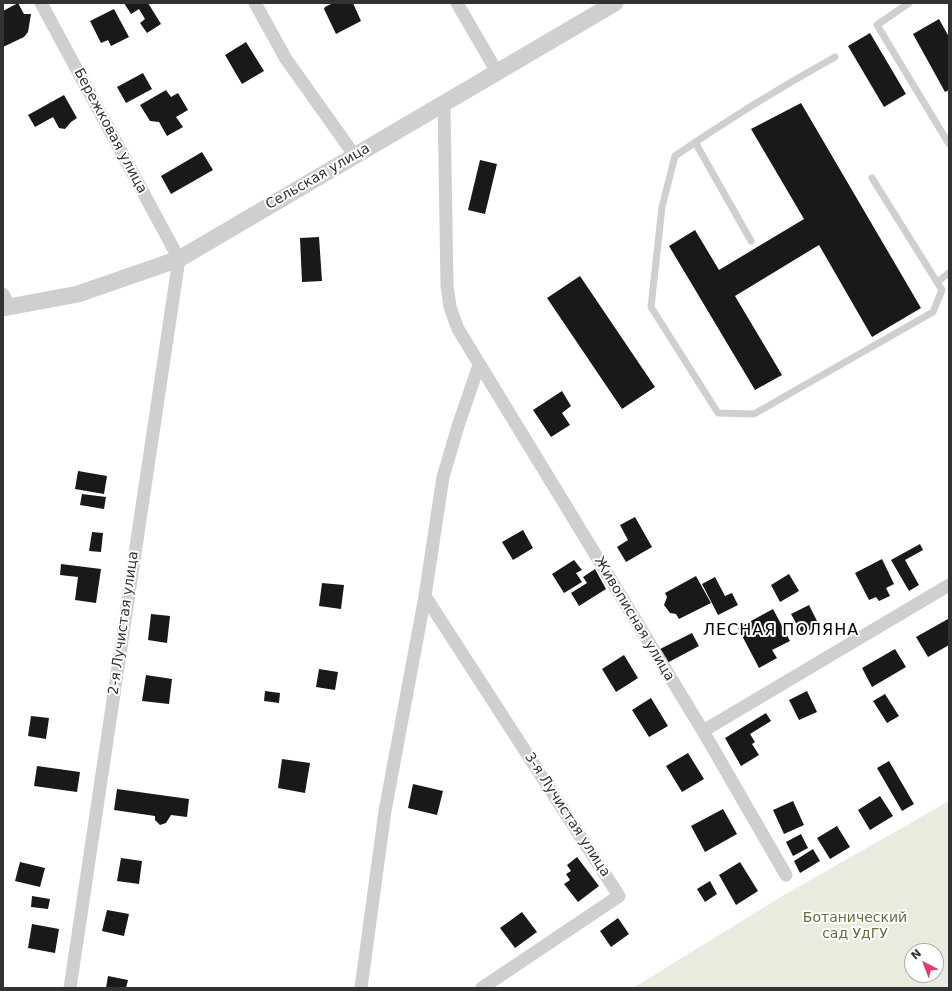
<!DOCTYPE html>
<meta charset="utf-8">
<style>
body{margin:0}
#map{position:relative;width:952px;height:991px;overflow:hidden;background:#fff;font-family:"DejaVu Sans",sans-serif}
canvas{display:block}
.frame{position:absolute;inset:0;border:4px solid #323232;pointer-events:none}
.north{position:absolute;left:904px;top:943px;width:40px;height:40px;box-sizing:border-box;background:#fff;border:1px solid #adadad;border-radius:50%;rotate:318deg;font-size:11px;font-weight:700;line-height:16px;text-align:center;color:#323232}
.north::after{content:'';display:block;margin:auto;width:14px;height:18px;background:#e9356a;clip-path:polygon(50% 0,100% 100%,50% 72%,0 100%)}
</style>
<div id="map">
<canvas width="952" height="991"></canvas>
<div class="frame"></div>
<div class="north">N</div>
</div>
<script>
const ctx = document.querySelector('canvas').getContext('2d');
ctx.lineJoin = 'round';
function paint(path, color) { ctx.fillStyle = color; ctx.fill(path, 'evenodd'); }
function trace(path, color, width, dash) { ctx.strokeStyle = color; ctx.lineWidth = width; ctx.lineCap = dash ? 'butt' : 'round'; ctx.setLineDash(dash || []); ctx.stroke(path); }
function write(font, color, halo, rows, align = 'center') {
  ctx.font = font + ' "DejaVu Sans",sans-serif'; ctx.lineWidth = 4; ctx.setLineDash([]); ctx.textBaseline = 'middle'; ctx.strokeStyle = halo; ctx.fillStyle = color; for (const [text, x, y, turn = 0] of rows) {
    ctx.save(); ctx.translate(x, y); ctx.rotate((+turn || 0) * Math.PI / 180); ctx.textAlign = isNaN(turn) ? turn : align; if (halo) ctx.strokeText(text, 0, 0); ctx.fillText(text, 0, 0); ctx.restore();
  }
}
paint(new Path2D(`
 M 949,801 L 949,988 L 633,988 L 784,895 ZM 912,951 L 936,951 L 936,975 L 912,975 Z`), '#e8ecde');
paint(new Path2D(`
 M 18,3 L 24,14 L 31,14 L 28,32 L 24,37 L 3,47 L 3,11 Z
 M 124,3 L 148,3 L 161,24 L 147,33 L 140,23 L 145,19 L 139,9 L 131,14 Z
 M 333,3 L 353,3 L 361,21 L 336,34 L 324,9 L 325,7 Z
 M 114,9 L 129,37 L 111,46 L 108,40 L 101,43 L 90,21 Z
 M 939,19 L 949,37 L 949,90 L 945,92 L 913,34 Z
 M 870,33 L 906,94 L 884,107 L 848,46 Z
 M 246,42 L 264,71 L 242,84 L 225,55 Z
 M 143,73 L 152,89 L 126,103 L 117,87 Z
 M 166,90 L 171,97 L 178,93 L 188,110 L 176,117 L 183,127 L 167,136 L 159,122 L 150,121 L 140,105 Z
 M 64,95 L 77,118 L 71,122 L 65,129 L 59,128 L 53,117 L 35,127 L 28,115 Z
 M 801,103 L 921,308 L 872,337 L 819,245 L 735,296 L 782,375 L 755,390 L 669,246 L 695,230 L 719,270 L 804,219 L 751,129 Z
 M 202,152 L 213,170 L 171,194 L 161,176 Z
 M 480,160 L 497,164 L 485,214 L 468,210 Z
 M 319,237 L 322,281 L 302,282 L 300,238 Z
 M 580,276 L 655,387 L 622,409 L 547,298 Z
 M 562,391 L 571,406 L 562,413 L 570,425 L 551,437 L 533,410 Z
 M 78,471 L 107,476 L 104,494 L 75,489 Z
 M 82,494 L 106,497 L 104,509 L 80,505 Z
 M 635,517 L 652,547 L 626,562 L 617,547 L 628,540 L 620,525 Z
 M 523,530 L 533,548 L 513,560 L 502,542 Z
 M 92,532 L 103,533 L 101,552 L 89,551 Z
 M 920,544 L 923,550 L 905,560 L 919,585 L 909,591 L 891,560 Z
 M 882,559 L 894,584 L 886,588 L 890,596 L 879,601 L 876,597 L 869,600 L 855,573 Z
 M 574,560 L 582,570 L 576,573 L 582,582 L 564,593 L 552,574 Z
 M 61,564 L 101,569 L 96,603 L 75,600 L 78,577 L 60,575 Z
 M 595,569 L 606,589 L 579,606 L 571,593 L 587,583 L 583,577 Z
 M 789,574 L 799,591 L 780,602 L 771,585 Z
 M 696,576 L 711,603 L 679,619 L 676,614 L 670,613 L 664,605 L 667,597 L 665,593 Z
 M 715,577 L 725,596 L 732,593 L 738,605 L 718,615 L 702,584 Z
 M 322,583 L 344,585 L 341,609 L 319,606 Z
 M 809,605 L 819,625 L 802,634 L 791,614 Z
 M 773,609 L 790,641 L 772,650 L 777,658 L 759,668 L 738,628 Z
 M 151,614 L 170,616 L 167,643 L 148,640 Z
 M 948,619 L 949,621 L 949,645 L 928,657 L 916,637 Z
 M 692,633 L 699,646 L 667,663 L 660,649 Z
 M 895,649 L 906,667 L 872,687 L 862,668 Z
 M 624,655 L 638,678 L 616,692 L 602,669 Z
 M 319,669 L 338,672 L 335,690 L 316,687 Z
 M 146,675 L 172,679 L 169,704 L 142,701 Z
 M 265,691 L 280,693 L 279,703 L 264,701 Z
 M 807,691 L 817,712 L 799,720 L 789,700 Z
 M 885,694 L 899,716 L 887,723 L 873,701 Z
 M 651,698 L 668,726 L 649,737 L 632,710 Z
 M 766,713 L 771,721 L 750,734 L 755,742 L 752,744 L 759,755 L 741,766 L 725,738 Z
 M 31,716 L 49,718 L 46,739 L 28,736 Z
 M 688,753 L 704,779 L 682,792 L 666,766 Z
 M 282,759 L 310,763 L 305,793 L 278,788 Z
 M 889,761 L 914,804 L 902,811 L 877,768 Z
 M 37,766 L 80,772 L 77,792 L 34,786 Z
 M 413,784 L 443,791 L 437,815 L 408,808 Z
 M 117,789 L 189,799 L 187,817 L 171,815 L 166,823 L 160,825 L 155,820 L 155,816 L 114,810 Z
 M 880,796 L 893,816 L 870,830 L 858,810 Z
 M 793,801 L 804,825 L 784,834 L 773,810 Z
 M 723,809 L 737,834 L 705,852 L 691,826 Z
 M 837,826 L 850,847 L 830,859 L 817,838 Z
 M 801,834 L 808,848 L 793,856 L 786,842 Z
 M 813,849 L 820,861 L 800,873 L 794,861 Z
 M 577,857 L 599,886 L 578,902 L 564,884 L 570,880 L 566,874 L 571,871 L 567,865 Z
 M 121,858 L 142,861 L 139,884 L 117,881 Z
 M 20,862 L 45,868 L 40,887 L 15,881 Z
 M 740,862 L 758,891 L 736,905 L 719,875 Z
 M 710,881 L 717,894 L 705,902 L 697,889 Z
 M 32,896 L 50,899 L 48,909 L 31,907 Z
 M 107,910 L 129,914 L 124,936 L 102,931 Z
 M 522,912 L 537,932 L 515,948 L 500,928 Z
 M 618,918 L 629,934 L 611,947 L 600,931 Z
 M 32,924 L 59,929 L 55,953 L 28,948 Z
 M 108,976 L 128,980 L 126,988 L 106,988 Z`), '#191919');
trace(new Path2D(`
 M 909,3 L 877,25 L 949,144
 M 835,57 C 781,87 727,120 675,156 L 662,207 L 651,307 L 718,413 L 754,414 L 933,312 L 942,290 L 872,178
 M 695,142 L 751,241
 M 937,282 L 949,273`), '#cfcfcf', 7);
trace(new Path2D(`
 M 41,3 L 179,259 L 70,988
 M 255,3 L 286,59 L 355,156
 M 457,3 L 497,72
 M 444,104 L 447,286 L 450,307 L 458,329 L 703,731 L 786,875
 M 3,294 L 10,307
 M 425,596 L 619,896 L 482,988
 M 703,731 L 949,585
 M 361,988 L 385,811 L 425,596 L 443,477 L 459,423 L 479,365`), '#cfcfcf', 13);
trace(new Path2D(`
 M 3,308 L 78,294 L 179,259 L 615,3`), '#cfcfcf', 17);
write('14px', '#323232', '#fff', [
 ["Бережковая улица",110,131,62],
 ["Сельская улица",318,177,-30],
 ["Живописная улица",634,619,59],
 ["2-я Лучистая улица",124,623,-82],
 ["3-я Лучистая улица",567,815,57]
]);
write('14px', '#60703e', '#fff', [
 ["Ботанический",855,918],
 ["сад УдГУ",855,934]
]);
ctx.letterSpacing = '1px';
write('16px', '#000', '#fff', [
 ["ЛЕСНАЯ ПОЛЯНА",781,631]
]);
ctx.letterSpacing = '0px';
</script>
